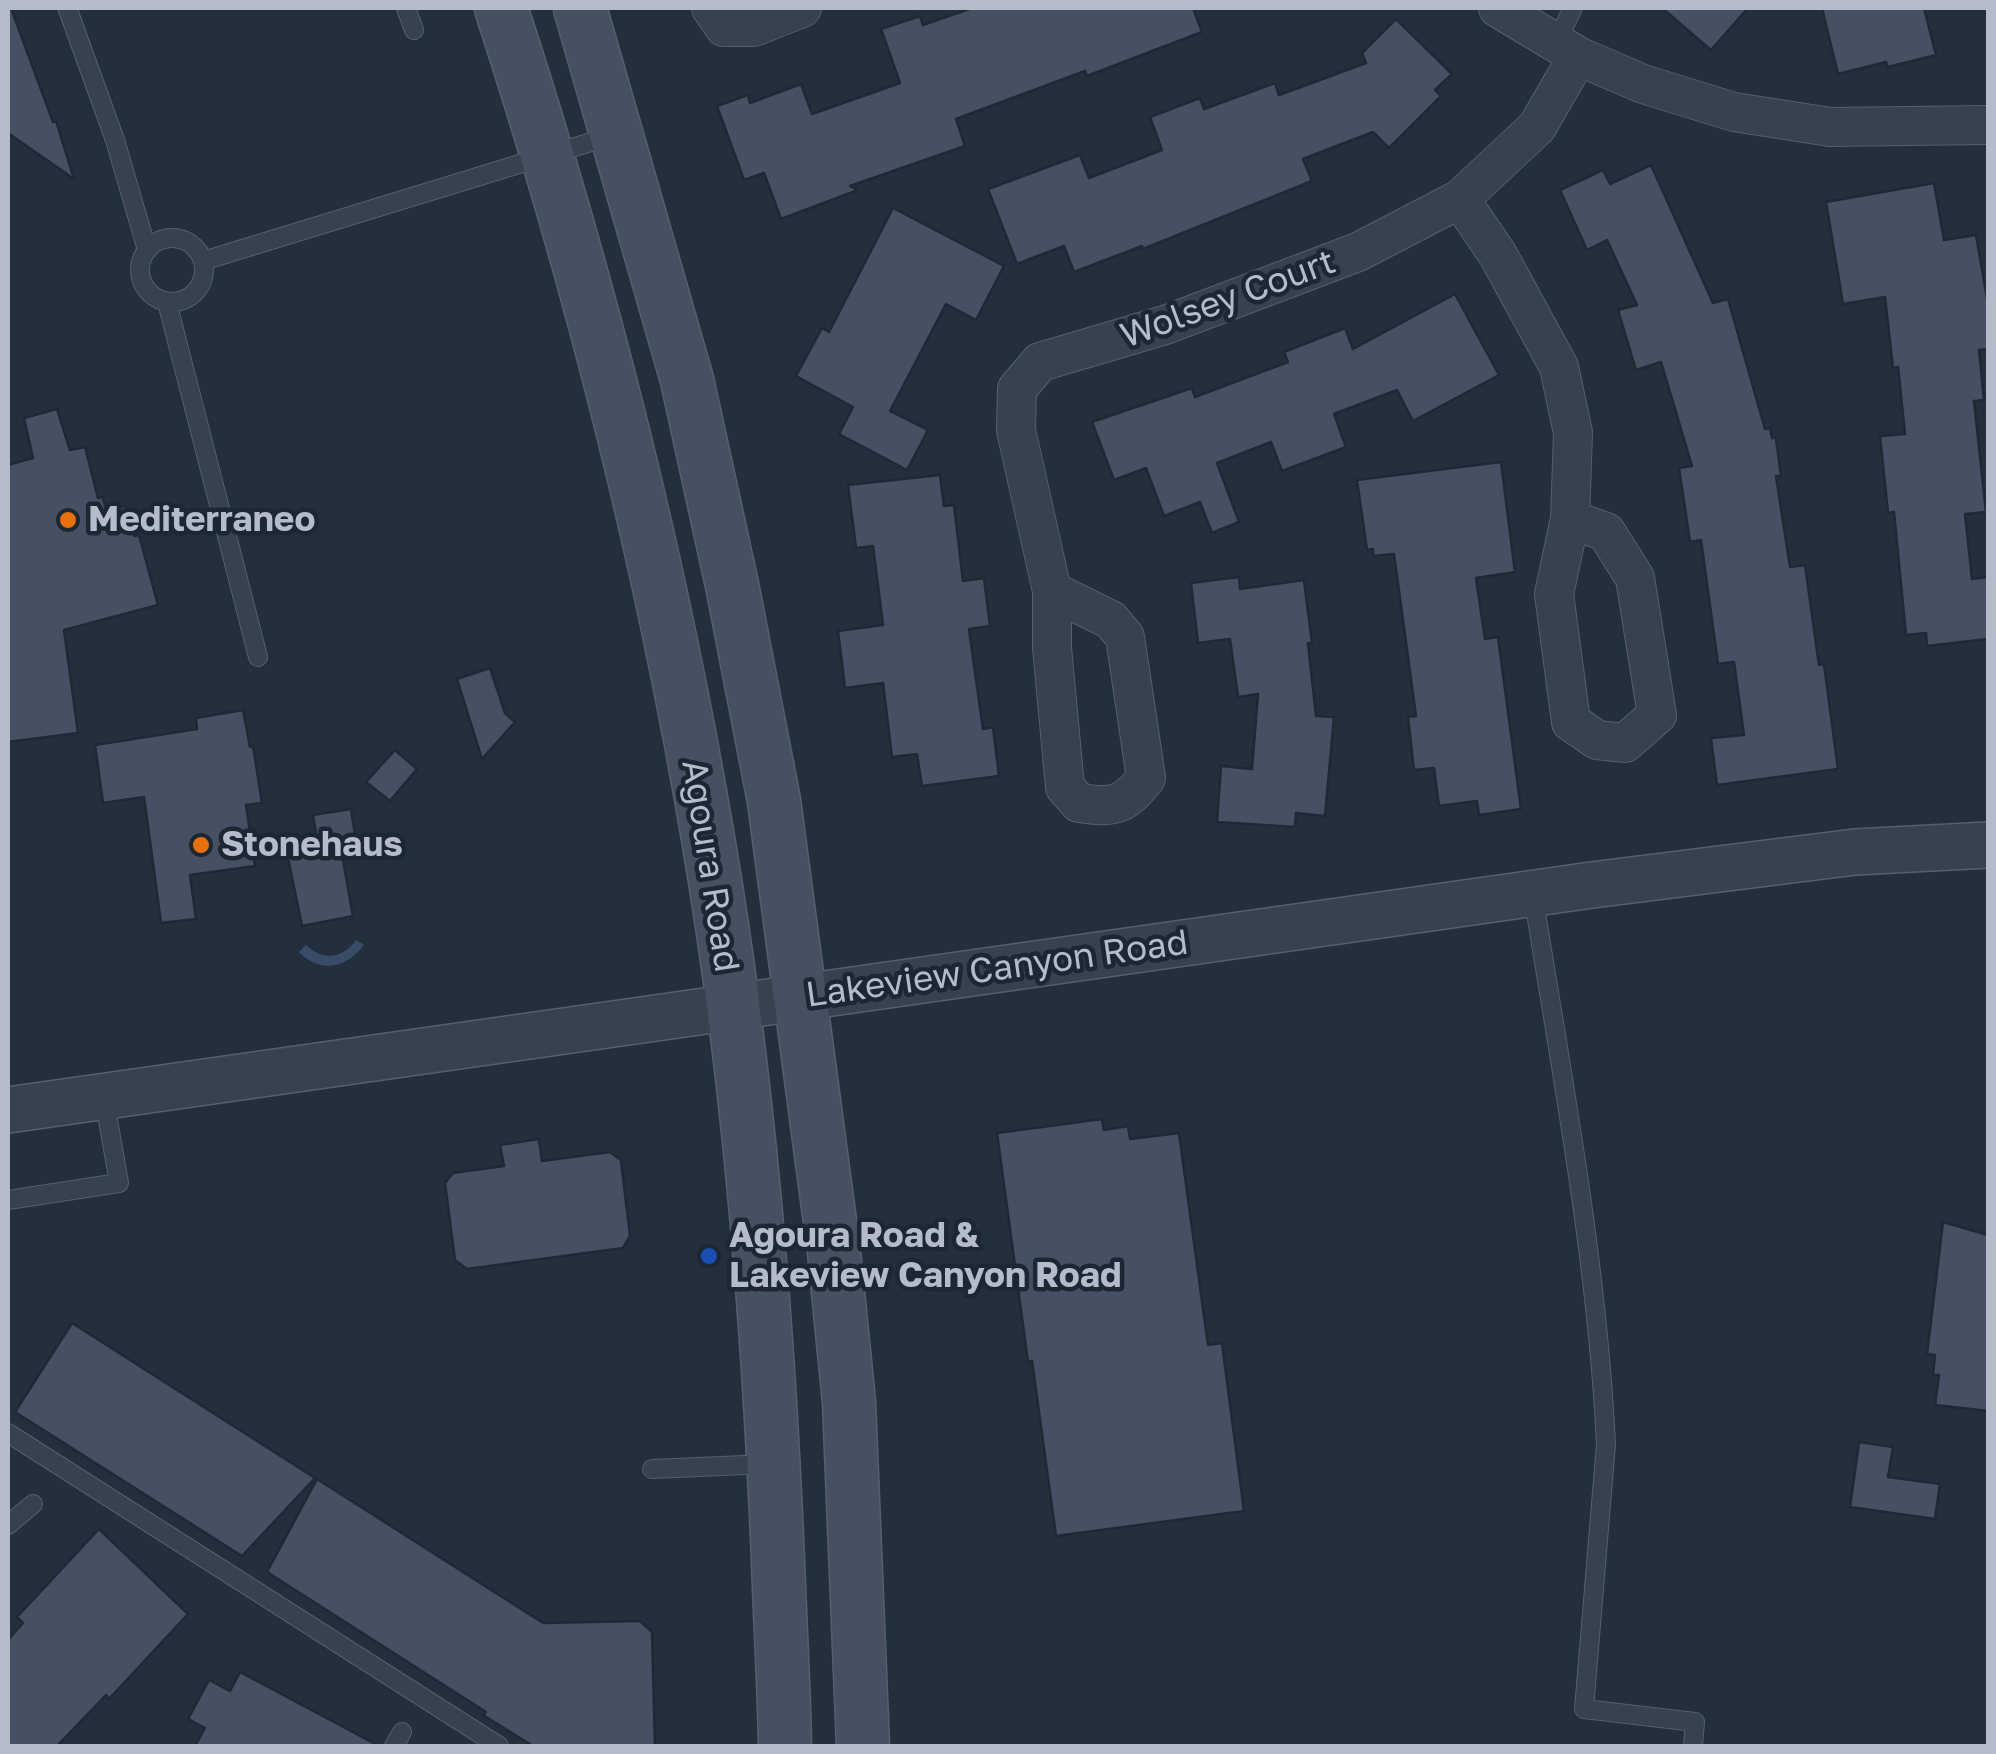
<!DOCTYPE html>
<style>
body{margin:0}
#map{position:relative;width:1996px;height:1754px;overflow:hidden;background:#242f3e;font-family:"Golos Text",sans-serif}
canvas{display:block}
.frame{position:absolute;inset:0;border:10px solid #b4bcc9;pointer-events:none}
</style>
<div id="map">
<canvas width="1996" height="1754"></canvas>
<div class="frame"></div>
</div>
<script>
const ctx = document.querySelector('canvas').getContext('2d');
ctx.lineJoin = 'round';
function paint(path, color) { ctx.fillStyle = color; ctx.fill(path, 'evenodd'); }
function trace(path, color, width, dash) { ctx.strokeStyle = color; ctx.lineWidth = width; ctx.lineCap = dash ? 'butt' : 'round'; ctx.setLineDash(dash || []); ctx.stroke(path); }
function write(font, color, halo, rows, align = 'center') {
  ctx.font = font + ' "Golos Text",sans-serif'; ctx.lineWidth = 9; ctx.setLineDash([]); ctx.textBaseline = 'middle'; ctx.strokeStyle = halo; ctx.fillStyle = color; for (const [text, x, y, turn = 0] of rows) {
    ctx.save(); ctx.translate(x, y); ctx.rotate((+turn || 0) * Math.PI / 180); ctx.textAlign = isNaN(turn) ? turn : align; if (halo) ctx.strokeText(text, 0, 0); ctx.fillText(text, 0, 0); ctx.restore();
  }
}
paint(new Path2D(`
 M 356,940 L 364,945 C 347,968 320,974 299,952 L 306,945 C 322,961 343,959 356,940 Z`), '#394c67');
const building = new Path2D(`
 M 8,8 L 11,8 L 53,122 L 56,121 L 74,179 L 8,133 Z
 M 972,8 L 1193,8 L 1202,32 L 1087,76 L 1085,71 L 956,119 L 965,146 L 850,186 L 858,190 L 781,219 L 764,173 L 744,180 L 717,106 L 748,95 L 750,103 L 801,84 L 812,114 L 900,83 L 881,29 L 920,16 L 923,25 Z
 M 1662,8 L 1748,8 L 1711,50 Z
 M 1822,8 L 1924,8 L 1936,55 L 1888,67 L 1886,62 L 1838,74 Z
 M 1396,19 L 1452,74 L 1435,90 L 1441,96 L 1389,148 L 1373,132 L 1303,159 L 1312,181 L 1143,249 L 1142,246 L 1074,272 L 1064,246 L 1017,264 L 988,189 L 1080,155 L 1089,178 L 1162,150 L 1150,117 L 1200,98 L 1204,109 L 1275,83 L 1279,95 L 1366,63 L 1362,53 Z
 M 1651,165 L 1713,303 L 1728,299 L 1765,429 L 1770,428 L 1772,438 L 1776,438 L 1781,476 L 1776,476 L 1790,567 L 1805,565 L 1819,665 L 1824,664 L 1838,769 L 1717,785 L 1711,738 L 1744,735 L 1734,662 L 1718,664 L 1701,540 L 1690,542 L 1679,468 L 1692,466 L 1661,362 L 1636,370 L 1618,310 L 1637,305 L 1607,240 L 1587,250 L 1560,190 L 1603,170 L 1610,184 Z
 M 1934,183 L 1944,240 L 1976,235 L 1988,304 L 1988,349 L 1979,350 L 1984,400 L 1974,401 L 1986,512 L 1965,514 L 1972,579 L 1988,577 L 1988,639 L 1927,646 L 1926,633 L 1906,635 L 1894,512 L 1888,513 L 1880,436 L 1905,434 L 1898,367 L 1893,368 L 1885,297 L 1843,304 L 1826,202 Z
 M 893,208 L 1004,266 L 976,320 L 946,304 L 890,411 L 928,430 L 907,470 L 839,434 L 853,407 L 796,376 L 822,328 L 829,332 Z
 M 1455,294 L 1499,375 L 1413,421 L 1397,390 L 1334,414 L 1346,447 L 1282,471 L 1271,442 L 1217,463 L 1239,522 L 1212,533 L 1200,502 L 1164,516 L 1146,468 L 1114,480 L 1092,422 L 1192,388 L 1195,397 L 1288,362 L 1284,352 L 1345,328 L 1353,349 Z
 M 57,409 L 70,450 L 85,447 L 98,498 L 103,497 L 106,511 L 126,506 L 134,536 L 139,535 L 158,605 L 64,630 L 78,733 L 8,742 L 8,465 L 33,458 L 24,418 Z
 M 1501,462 L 1515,572 L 1476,578 L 1485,639 L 1498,637 L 1521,809 L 1479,815 L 1477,801 L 1439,806 L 1434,768 L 1414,770 L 1408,717 L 1416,716 L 1394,554 L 1373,556 L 1373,549 L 1367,550 L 1357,480 Z
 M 940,475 L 944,506 L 954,505 L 963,581 L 984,578 L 990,626 L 969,629 L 983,729 L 993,727 L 999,776 L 922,786 L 917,754 L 892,757 L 883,683 L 845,688 L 838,631 L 883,625 L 873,546 L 856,548 L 848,485 Z
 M 1239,577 L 1240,589 L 1304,580 L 1312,643 L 1308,643 L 1316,716 L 1334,717 L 1325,816 L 1296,813 L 1295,827 L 1217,822 L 1221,766 L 1252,769 L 1258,694 L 1238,697 L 1230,639 L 1198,643 L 1191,583 Z
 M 490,668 L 505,713 L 515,722 L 482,759 L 457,679 Z
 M 243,710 L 250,747 L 253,746 L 262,803 L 246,805 L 255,866 L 190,875 L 196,919 L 161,923 L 144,797 L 103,803 L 95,745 L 197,729 L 196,718 Z
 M 395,750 L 417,769 L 390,801 L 366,782 Z
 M 351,809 L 357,847 L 341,849 L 353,916 L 302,926 L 288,858 L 319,852 L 313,815 Z
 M 1102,1119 L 1104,1130 L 1128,1126 L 1130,1139 L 1179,1133 L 1208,1345 L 1222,1343 L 1244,1511 L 1056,1536 L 1032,1361 L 1028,1362 L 997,1133 Z
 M 539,1139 L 542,1161 L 610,1152 L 621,1160 L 630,1236 L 623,1248 L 467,1269 L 455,1260 L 445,1183 L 453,1173 L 504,1166 L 500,1145 Z
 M 1943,1222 L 1988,1235 L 1988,1411 L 1935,1405 L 1939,1375 L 1933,1375 L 1935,1355 L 1927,1354 Z
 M 72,1323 L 315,1478 L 242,1556 L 15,1412 Z
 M 1859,1442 L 1893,1447 L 1888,1477 L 1940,1484 L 1935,1519 L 1850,1507 Z
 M 317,1479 L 543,1623 L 640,1621 L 652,1632 L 655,1746 L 533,1746 L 483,1715 L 486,1712 L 267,1572 Z
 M 99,1529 L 188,1614 L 109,1699 L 106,1695 L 57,1746 L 8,1746 L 8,1640 L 23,1623 L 17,1617 Z
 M 240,1672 L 379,1746 L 195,1746 L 205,1728 L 188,1719 L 209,1680 L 230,1691 Z`);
paint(building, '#455162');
trace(building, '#1f2835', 2.5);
const service = new Path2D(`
 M 406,8 L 414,30
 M 68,10 L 115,140 L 147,250
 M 1556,43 L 1573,8
 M140 270a32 32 0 1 1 64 0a32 32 0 1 1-64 0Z
 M 203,261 L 614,135
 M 167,302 L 258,657
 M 1533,894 C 1562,1077 1597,1259 1606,1444 L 1584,1709 L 1695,1722 L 1693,1746
 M 8,1200 L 119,1183 L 104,1097
 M 8,1433 L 499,1746
 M 652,1469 L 768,1464
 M 8,1525 L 33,1504
 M 394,1746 L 402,1732`);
const minor = new Path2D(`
 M 711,8 L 724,27 L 754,27 L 802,8
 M 1498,8 L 1578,56 L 1643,84 L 1734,112 L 1830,127 L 1988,125
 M 1460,199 L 1498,255 L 1559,367 L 1573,433 L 1570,519 L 1554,594 L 1571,722 L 1597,740 L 1625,743 L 1657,715 L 1635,578 L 1606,532 L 1570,519
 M 1052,591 L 1111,620 L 1125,637 L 1146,778 C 1124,806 1114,808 1079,803 L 1065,787 L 1052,648 L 1052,591 L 1016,430 L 1017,389 L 1040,362 L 1165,325 L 1358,252 L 1460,199 L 1537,127 L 1578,56`);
const tertiary = new Path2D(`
 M 8,1110 L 1592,885 L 1855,852 L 1988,845`);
const secondary = new Path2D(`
 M 501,8 C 590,281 661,560 709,844 C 749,1080 768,1320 778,1560 C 780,1622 784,1684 785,1746
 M 580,8 L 687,380 L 732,585 L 774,801 L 834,1252 L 849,1402 L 863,1746`);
trace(service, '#565f6c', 20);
trace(minor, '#565f6c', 40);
trace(tertiary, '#565f6c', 48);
trace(secondary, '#565f6c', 55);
trace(service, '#38414e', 18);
trace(minor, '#38414e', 38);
trace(tertiary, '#38414e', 45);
trace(secondary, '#465061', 52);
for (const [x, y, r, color] of [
 [68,520,10,"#e8710a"],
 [201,845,10,"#e8710a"],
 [709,1256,10,"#1a4fb4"]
]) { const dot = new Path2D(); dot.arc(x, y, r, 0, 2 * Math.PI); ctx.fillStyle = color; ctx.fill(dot); trace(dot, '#1d2633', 4); }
write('35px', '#b4bcc9', '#1d2633', [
 ["Wolsey Court",1228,299,-20],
 ["Agoura Road",710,866,81],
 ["Lakeview Canyon Road",997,969,-8]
]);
write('bold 35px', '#b4bcc9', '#1d2633', [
 ["Mediterraneo",88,520],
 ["Stonehaus",221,845],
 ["Agoura Road &",729,1236],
 ["Lakeview Canyon Road",729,1276]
], 'left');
</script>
